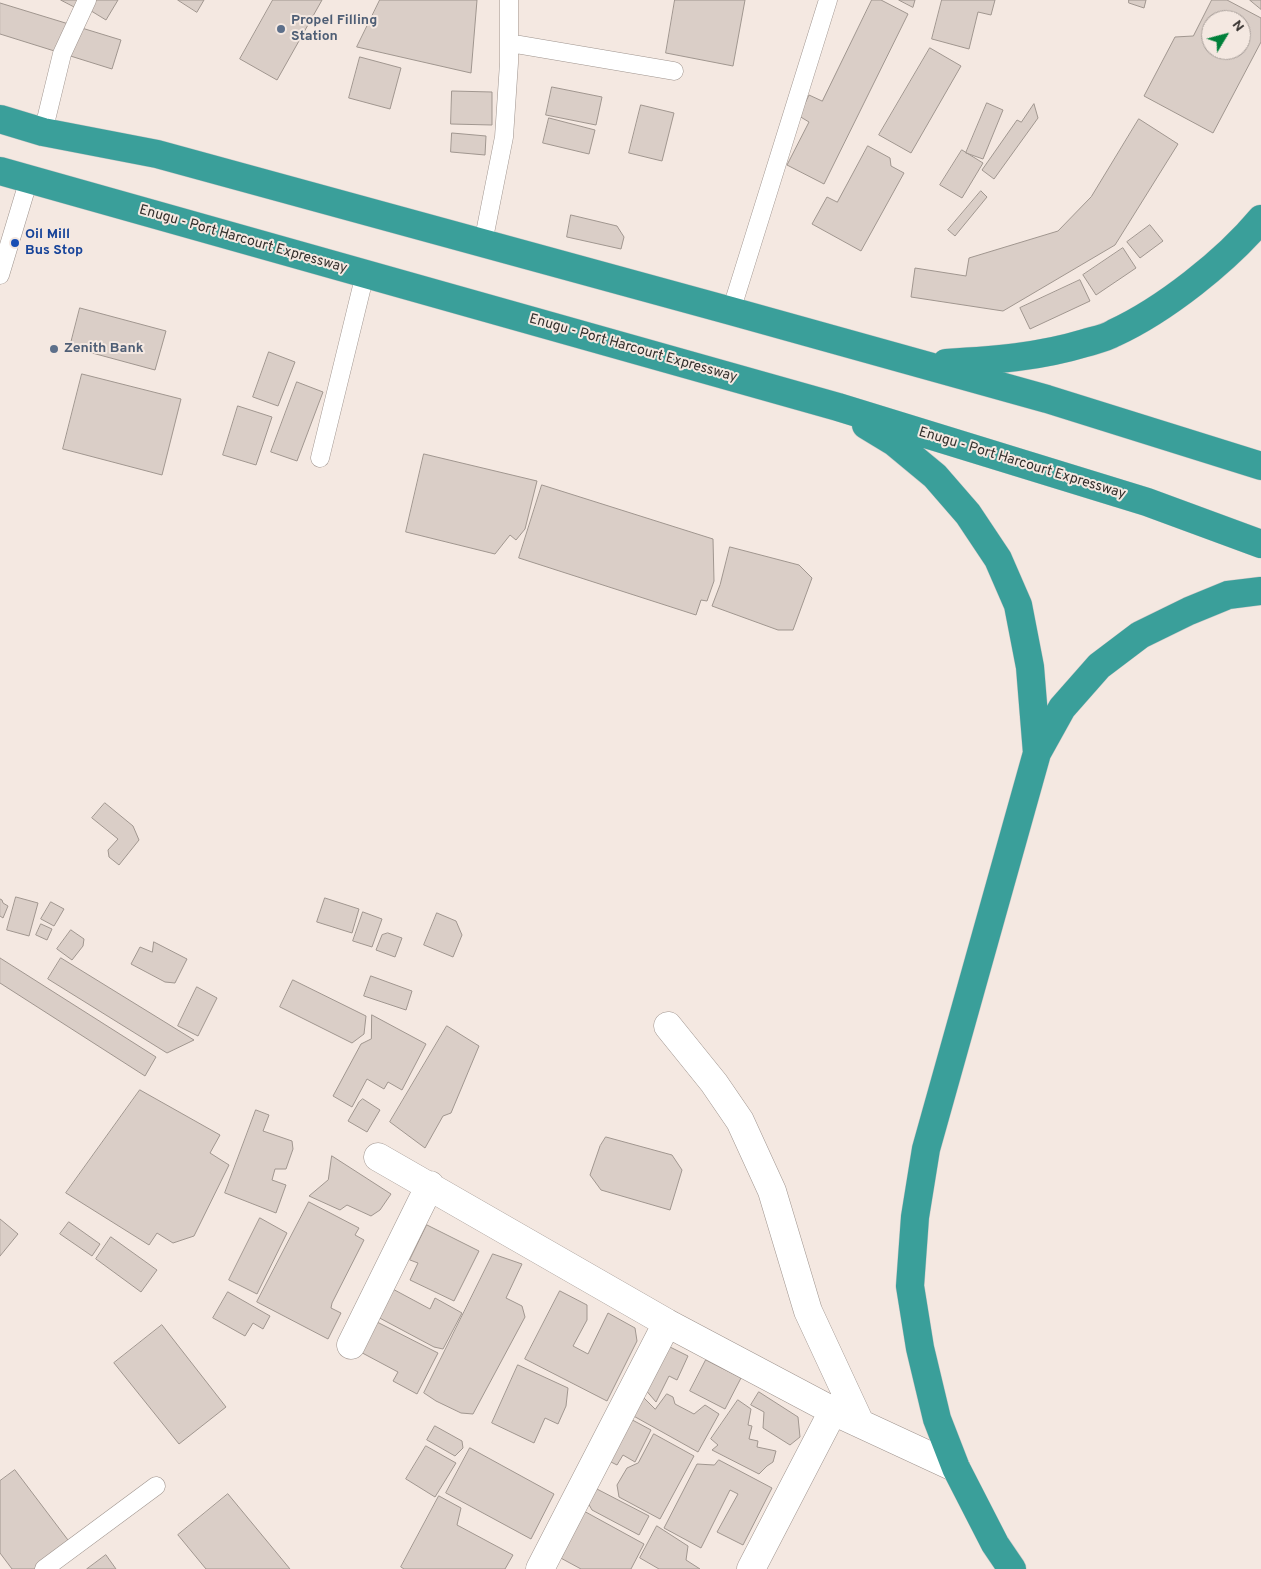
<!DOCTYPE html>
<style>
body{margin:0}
#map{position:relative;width:1261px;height:1569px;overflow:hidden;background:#f4e8e1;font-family:Overpass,sans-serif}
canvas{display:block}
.north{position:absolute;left:1201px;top:10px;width:50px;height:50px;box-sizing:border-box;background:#f4e8e1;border:1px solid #a79e99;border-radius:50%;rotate:53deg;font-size:14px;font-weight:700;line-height:20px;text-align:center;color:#34302d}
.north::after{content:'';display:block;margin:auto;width:18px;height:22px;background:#00803a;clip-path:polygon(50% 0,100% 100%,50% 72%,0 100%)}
</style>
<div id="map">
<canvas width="1261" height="1569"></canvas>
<div class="north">N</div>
</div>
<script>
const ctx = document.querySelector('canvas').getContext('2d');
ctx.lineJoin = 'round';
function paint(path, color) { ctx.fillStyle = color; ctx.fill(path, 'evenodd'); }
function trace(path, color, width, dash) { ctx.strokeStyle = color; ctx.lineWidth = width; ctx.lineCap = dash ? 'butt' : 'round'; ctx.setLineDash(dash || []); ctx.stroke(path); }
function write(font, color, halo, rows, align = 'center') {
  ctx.font = font + ' Overpass,sans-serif'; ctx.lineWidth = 4; ctx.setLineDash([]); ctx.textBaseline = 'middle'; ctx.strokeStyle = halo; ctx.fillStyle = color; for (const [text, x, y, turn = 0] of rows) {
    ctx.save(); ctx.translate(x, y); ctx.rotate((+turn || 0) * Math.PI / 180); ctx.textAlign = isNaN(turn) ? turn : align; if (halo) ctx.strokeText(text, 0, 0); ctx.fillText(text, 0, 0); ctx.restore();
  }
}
const building = new Path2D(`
 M 61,0 L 79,0 L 75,7 Z
 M 94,0 L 118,0 L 106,20 L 88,9 Z
 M 178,0 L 204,0 L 197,12 Z
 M 273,0 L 322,0 L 277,80 L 240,59 Z
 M 380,0 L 477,0 L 471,73 L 357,47 Z
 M 675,0 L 745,0 L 733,66 L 666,53 Z
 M 872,0 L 881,0 L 908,14 L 824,184 L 787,165 L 809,122 L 799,116 L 809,95 L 822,101 Z
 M 899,0 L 915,0 L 913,7 Z
 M 942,0 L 995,0 L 991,15 L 978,12 L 969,49 L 932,39 Z
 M 1129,0 L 1146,0 L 1144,8 L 1129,3 Z
 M 1212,0 L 1227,0 L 1261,18 L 1261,42 L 1213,133 L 1144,96 L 1175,37 L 1193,36 ZM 1211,20 L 1241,20 L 1241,50 L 1211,50 Z
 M 1250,0 L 1261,0 L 1261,9 Z
 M 0,3 L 121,40 L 112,69 L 0,34 Z
 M 930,48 L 961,66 L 911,153 L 879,135 Z
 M 360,57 L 401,68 L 390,109 L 349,98 Z
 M 552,87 L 602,97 L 596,125 L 546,115 Z
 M 452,91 L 492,92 L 492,125 L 451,124 Z
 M 987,103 L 1003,110 L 983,159 L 966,153 Z
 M 1034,104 L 1038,118 L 994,179 L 982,170 L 1017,120 L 1021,122 Z
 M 641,105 L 674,113 L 662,161 L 629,153 Z
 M 549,118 L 595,130 L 589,154 L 543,143 Z
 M 1139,119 L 1178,144 L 1115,245 L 1003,311 L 911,297 L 915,268 L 966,276 L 969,258 L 1058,231 L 1091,197 Z
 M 452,133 L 486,136 L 485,155 L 451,152 Z
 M 868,146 L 890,158 L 891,166 L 904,173 L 861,251 L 812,224 L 827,197 L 837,202 Z
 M 962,150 L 983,163 L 962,198 L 940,185 Z
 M 981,191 L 987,197 L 955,236 L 948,230 Z
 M 571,215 L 617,226 L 624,237 L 621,249 L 567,237 Z
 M 1150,225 L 1163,241 L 1140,258 L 1127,242 Z
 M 1123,248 L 1136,268 L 1096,295 L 1083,275 Z
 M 1080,280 L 1090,301 L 1030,329 L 1020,308 Z
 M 80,308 L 166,331 L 155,370 L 70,347 Z
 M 269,352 L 295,362 L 278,406 L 253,397 Z
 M 82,374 L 181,399 L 162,475 L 63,449 Z
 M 297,382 L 323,392 L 297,461 L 271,452 Z
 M 238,406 L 272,417 L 256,465 L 223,455 Z
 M 424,454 L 537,481 L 525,529 L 516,540 L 510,535 L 495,554 L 406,532 Z
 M 542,485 L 713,539 L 714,581 L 707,601 L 701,600 L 696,615 L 519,558 Z
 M 730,547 L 799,565 L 812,578 L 793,630 L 778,630 L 712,606 L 720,585 Z
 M 105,803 L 133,826 L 139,840 L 119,865 L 109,857 L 108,850 L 118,839 L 92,818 Z
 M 16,897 L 38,903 L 29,936 L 7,930 Z
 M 325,898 L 359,909 L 352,933 L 317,922 Z
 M 0,899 L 2,900 L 3,903 L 8,906 L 3,918 L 0,916 Z
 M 51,902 L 64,909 L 54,926 L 41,919 Z
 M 363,912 L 382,919 L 372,947 L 353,941 Z
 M 437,913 L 456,921 L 462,935 L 453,957 L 424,945 Z
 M 41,924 L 52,929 L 47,940 L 36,935 Z
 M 71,930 L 84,939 L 83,946 L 72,960 L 57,949 Z
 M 388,933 L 402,938 L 395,957 L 376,950 L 382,935 Z
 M 154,942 L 187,959 L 175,983 L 165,982 L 131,964 L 140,947 L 152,952 Z
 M 0,958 L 156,1057 L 145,1076 L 0,983 Z
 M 61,958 L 194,1040 L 167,1053 L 48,979 Z
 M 371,976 L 412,991 L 406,1010 L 364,996 Z
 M 293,980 L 366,1016 L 364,1034 L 352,1043 L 280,1007 Z
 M 197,987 L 217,998 L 198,1036 L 178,1026 Z
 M 372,1015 L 426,1044 L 402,1090 L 388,1082 L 384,1089 L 367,1079 L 352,1107 L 333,1096 L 361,1044 L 371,1039 Z
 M 447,1026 L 479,1046 L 451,1113 L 443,1116 L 425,1148 L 390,1122 Z
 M 140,1090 L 220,1135 L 210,1153 L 229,1165 L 194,1236 L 173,1243 L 157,1233 L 149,1245 L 66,1193 Z
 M 363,1099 L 380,1110 L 367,1132 L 348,1121 L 359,1102 Z
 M 256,1110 L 269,1115 L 263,1131 L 292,1141 L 293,1149 L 286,1169 L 275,1169 L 272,1180 L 286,1185 L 276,1213 L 225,1193 Z
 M 606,1137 L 672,1155 L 682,1170 L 670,1210 L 601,1190 L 590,1175 L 600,1146 Z
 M 332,1156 L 391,1194 L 380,1210 L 371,1216 L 347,1205 L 340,1210 L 309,1196 L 328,1180 Z
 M 309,1202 L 359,1228 L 355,1235 L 364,1240 L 332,1303 L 331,1308 L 341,1313 L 328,1339 L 257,1302 Z
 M 260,1218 L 287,1233 L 257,1294 L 229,1280 Z
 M 0,1219 L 18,1234 L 0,1256 Z
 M 69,1222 L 100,1244 L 92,1256 L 60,1234 Z
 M 427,1225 L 479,1251 L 454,1301 L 410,1280 L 418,1263 L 410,1260 Z
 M 111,1237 L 157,1270 L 141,1292 L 96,1259 Z
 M 493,1254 L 522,1264 L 506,1298 L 522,1306 L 525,1317 L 473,1414 L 461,1413 L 436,1401 L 424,1393 Z
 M 389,1287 L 430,1309 L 435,1298 L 462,1313 L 443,1349 L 434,1347 L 374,1315 Z
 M 560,1291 L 587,1305 L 587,1320 L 573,1346 L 588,1354 L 608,1313 L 635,1328 L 637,1341 L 607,1401 L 525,1359 Z
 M 228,1292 L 270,1316 L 263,1329 L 253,1323 L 245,1336 L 213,1318 Z
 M 377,1322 L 438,1353 L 417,1394 L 393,1381 L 398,1372 L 353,1348 Z
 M 162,1325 L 226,1407 L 179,1444 L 114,1363 Z
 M 666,1345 L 688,1356 L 677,1380 L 669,1376 L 656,1402 L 644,1388 Z
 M 706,1360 L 741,1378 L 725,1409 L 690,1391 Z
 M 518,1365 L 568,1388 L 566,1406 L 558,1424 L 545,1418 L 534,1443 L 492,1423 Z
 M 759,1392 L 798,1417 L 800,1437 L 790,1445 L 763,1428 L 764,1412 L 751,1405 Z
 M 667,1394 L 673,1397 L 675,1404 L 694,1414 L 705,1405 L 719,1414 L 698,1452 L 630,1414 L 641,1395 L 655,1409 Z
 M 738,1400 L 751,1409 L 748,1425 L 752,1426 L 749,1439 L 758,1441 L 757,1447 L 776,1451 L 773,1462 L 767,1466 L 759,1474 L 712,1450 L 718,1445 L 711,1439 Z
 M 625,1416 L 651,1430 L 635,1462 L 623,1455 L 617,1465 L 607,1460 Z
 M 435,1426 L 462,1441 L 463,1448 L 455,1456 L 427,1440 Z
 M 654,1434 L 694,1456 L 660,1519 L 619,1497 L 617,1485 L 627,1468 L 638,1463 Z
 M 426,1446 L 456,1463 L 435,1497 L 406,1479 Z
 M 470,1448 L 554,1494 L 531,1539 L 446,1493 Z
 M 719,1460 L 772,1488 L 743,1545 L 717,1532 L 738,1494 L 730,1490 L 701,1548 L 664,1528 L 697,1464 L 714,1465 Z
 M 15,1470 L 71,1544 L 38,1569 L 12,1569 L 0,1553 L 0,1481 Z
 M 595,1488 L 649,1516 L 639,1535 L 592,1510 L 583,1494 Z
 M 228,1494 L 290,1569 L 206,1569 L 178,1535 Z
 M 439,1496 L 461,1508 L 457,1525 L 513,1555 L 505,1569 L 404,1569 L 401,1567 Z
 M 582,1510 L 644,1544 L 631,1569 L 581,1569 L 557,1556 Z
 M 657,1526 L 688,1546 L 686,1560 L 700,1569 L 659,1569 L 640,1558 Z
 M 106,1555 L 116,1569 L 87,1569 Z`);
paint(building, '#dacec7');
trace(building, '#a0968f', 1);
const lane = new Path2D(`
 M 509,43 L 674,71
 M 43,132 L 62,54 L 87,0
 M 483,243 L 504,137 L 509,63 L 509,0
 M 0,275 L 29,179
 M 731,311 L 828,0
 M 320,458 L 365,274
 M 44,1569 L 156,1486`);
const street = new Path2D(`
 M 668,1026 L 714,1083 L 740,1121 L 772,1191 L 808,1311 L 860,1423
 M 378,1157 L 667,1323 L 833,1411 L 956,1468
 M 351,1345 L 430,1185
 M 540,1569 L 667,1323
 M 751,1569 L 833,1411`);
const highway = new Path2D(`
 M 0,119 L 43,132 L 157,154 L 731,311 L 1047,399 L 1261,466
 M 0,171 L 838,407 L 1147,502 L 1261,544
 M 946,363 C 995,360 1039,357 1085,343 C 1095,340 1106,338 1114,333 C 1164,310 1226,261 1261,219
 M 866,425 L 894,442 L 935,476 L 968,514 L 998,559 L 1018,605 L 1030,667 L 1037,753
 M 1012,1569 L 995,1544 L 956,1468 L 937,1419 L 920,1348 L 910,1286 L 915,1217 L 926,1149 L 1037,753 L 1062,708 L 1099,666 L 1140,635 L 1189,611 L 1228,595 L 1261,591`);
trace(lane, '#9f948e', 19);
trace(street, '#9f948e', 29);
trace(highway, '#cac9c8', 29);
trace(lane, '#fff', 18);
trace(street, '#fff', 28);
trace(highway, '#3a9f9a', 28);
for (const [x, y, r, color] of [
 [281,29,5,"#5c6f8a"],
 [15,243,5,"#1a4fb4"],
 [54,349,5,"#5c6f8a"]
]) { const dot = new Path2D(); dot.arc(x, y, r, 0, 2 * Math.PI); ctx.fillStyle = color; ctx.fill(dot); trace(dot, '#f4e8e1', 2); }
write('bold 14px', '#4e5e75', '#f4e8e1', [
 ["Propel Filling",291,21],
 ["Station",291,37],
 ["Zenith Bank",64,349]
], 'left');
write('bold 14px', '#164399', '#f4e8e1', [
 ["Oil Mill",25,235],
 ["Bus Stop",25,251]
], 'left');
write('14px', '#34302d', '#f4e8e1', [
 ["Enugu - Port Harcourt Expressway",243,240,16],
 ["Enugu - Port Harcourt Expressway",633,349,16],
 ["Enugu - Port Harcourt Expressway",1022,464,17]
]);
</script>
